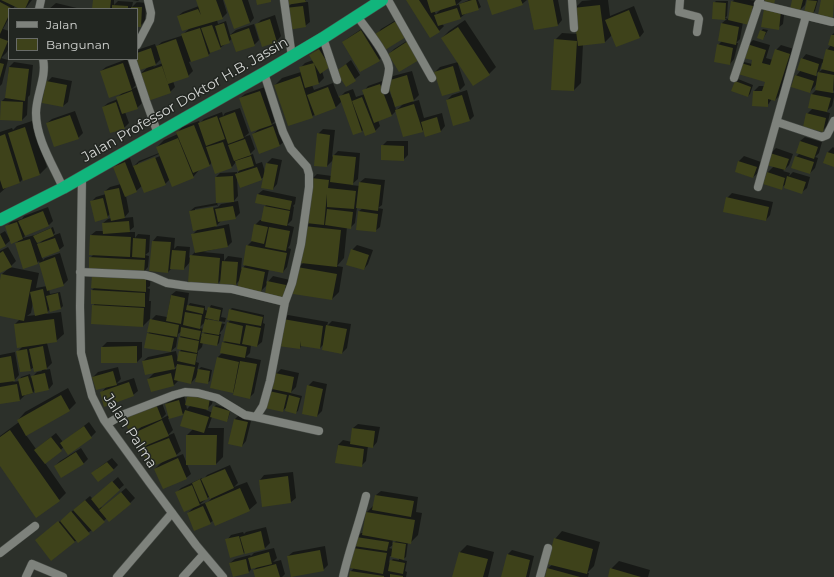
<!DOCTYPE html>
<style>
body{margin:0}
#map{position:relative;width:834px;height:577px;overflow:hidden;background:#2c302a;font-family:Montserrat,sans-serif}
canvas{display:block}
.legend{position:absolute;left:8px;top:8px;width:130px;height:52px;box-sizing:border-box;background:#222621;border:1px solid #696c68;margin:0;padding:5px 7px;list-style:none;font-size:12px;color:#d3d5d2}
.legend li{display:flex;align-items:center;gap:8px;height:20px}
.legend b{width:20px;border:1px solid #696c68}
</style>
<div id="map">
<canvas width="834" height="577"></canvas>
<ul class="legend">
<li><b style="height:5px;background:#7e827c"></b>Jalan</li>
<li><b style="height:11px;background:#3e421a"></b>Bangunan</li>
</ul>
</div>
<script>
const ctx = document.querySelector('canvas').getContext('2d');
ctx.lineJoin = 'round';
function paint(path, color) { ctx.fillStyle = color; ctx.fill(path, 'evenodd'); }
function trace(path, color, width, dash) { ctx.strokeStyle = color; ctx.lineWidth = width; ctx.lineCap = dash ? 'butt' : 'round'; ctx.setLineDash(dash || []); ctx.stroke(path); }
function write(font, color, halo, rows, align = 'center') {
  ctx.font = font + ' Montserrat,sans-serif'; ctx.lineWidth = 3; ctx.setLineDash([]); ctx.textBaseline = 'middle'; ctx.strokeStyle = halo; ctx.fillStyle = color; for (const [text, x, y, turn = 0] of rows) {
    ctx.save(); ctx.translate(x, y); ctx.rotate((+turn || 0) * Math.PI / 180); ctx.textAlign = isNaN(turn) ? turn : align; if (halo) ctx.strokeText(text, 0, 0); ctx.fillText(text, 0, 0); ctx.restore();
  }
}
paint(new Path2D(`
 M 0,0 L 32,0 L 25,9 L 15,6 L 13,9 L 9,9 L 9,18 L 3,29 L 9,31 L 9,47 L 7,52 L 1,58 L 8,60 L 2,84 L 0,86 Z
 M 94,0 L 114,0 L 114,5 L 118,1 L 133,2 L 132,7 L 138,1 L 132,0 L 139,0 L 137,2 L 146,3 L 145,21 L 140,26 L 137,26 L 137,9 L 93,9 Z
 M 197,0 L 223,0 L 227,13 L 222,18 L 217,20 L 218,24 L 226,21 L 230,35 L 236,30 L 254,24 L 259,40 L 254,45 L 232,39 L 220,48 L 214,50 L 208,55 L 189,62 L 193,71 L 188,76 L 173,81 L 175,87 L 170,92 L 140,74 L 148,67 L 137,59 L 137,52 L 140,49 L 155,44 L 156,47 L 162,42 L 181,36 L 190,28 L 178,16 L 183,12 L 199,6 ZM 161,59 L 163,63 L 153,67 Z
 M 225,0 L 248,0 L 254,18 L 250,23 Z
 M 286,0 L 306,0 L 304,2 L 308,2 L 310,22 L 305,26 L 286,9 L 292,3 Z
 M 407,0 L 462,0 L 455,6 L 469,0 L 478,0 L 481,7 L 478,9 L 465,14 L 460,18 L 442,24 L 444,26 L 439,31 ZM 441,9 L 436,14 L 434,11 Z
 M 488,0 L 527,0 L 522,4 Z
 M 529,0 L 558,0 L 562,20 L 558,25 Z
 M 592,0 L 608,0 L 610,16 L 634,6 L 644,32 L 640,37 L 616,46 L 612,35 L 605,42 L 583,44 L 581,83 L 574,90 L 555,40 L 562,33 L 578,34 L 575,8 L 582,1 Z
 M 734,0 L 750,0 L 757,1 L 753,19 L 743,22 L 740,39 L 736,43 L 738,43 L 734,59 L 730,64 L 718,45 L 722,41 L 722,23 L 727,19 L 713,18 L 714,3 L 716,1 L 728,1 L 727,16 L 725,18 L 729,19 L 732,2 Z
 M 793,0 L 806,0 L 805,5 L 800,10 Z
 M 808,0 L 818,0 L 815,11 L 813,13 L 806,11 Z
 M 56,3 L 81,9 L 49,9 Z
 M 785,7 L 783,24 L 778,28 L 763,26 Z
 M 275,15 L 281,36 L 277,41 L 256,25 L 261,20 Z
 M 401,17 L 386,49 L 377,34 L 381,29 Z
 M 465,20 L 496,67 L 489,74 L 458,64 L 465,85 L 460,90 L 442,95 L 435,72 L 440,67 L 458,62 L 442,38 L 449,31 Z
 M 366,26 L 384,55 L 379,60 L 343,42 L 348,38 Z
 M 763,29 L 768,30 L 763,39 L 761,31 Z
 M 834,33 L 834,90 L 831,93 L 834,93 L 834,97 L 832,106 L 826,112 L 830,113 L 827,126 L 822,131 L 807,114 L 813,108 L 812,94 L 817,89 L 816,85 L 810,92 L 796,76 L 801,70 L 802,59 L 806,54 L 825,60 L 827,50 L 831,45 L 832,35 ZM 822,63 L 824,63 L 823,69 L 819,72 ZM 819,71 L 818,77 L 815,75 Z
 M 413,37 L 423,54 L 418,59 L 389,54 L 394,49 Z
 M 753,40 L 770,45 L 766,58 L 773,60 L 776,50 L 781,45 L 794,49 L 780,95 L 775,100 L 772,99 L 767,106 L 754,91 L 759,86 L 764,86 L 766,81 L 742,64 L 744,62 L 752,64 L 753,60 L 748,45 Z
 M 324,45 L 334,62 L 322,71 L 324,78 L 319,83 L 312,85 L 314,90 L 333,83 L 339,98 L 345,92 L 353,89 L 356,97 L 365,94 L 364,91 L 368,86 L 385,80 L 392,98 L 394,98 L 389,81 L 393,76 L 412,71 L 419,95 L 412,102 L 419,100 L 424,118 L 442,113 L 445,126 L 441,131 L 424,130 L 404,136 L 396,111 L 392,115 L 378,120 L 380,126 L 375,131 L 364,129 L 362,131 L 354,134 L 342,101 L 336,107 L 288,125 L 275,85 L 282,78 L 301,72 L 300,68 L 305,63 L 313,60 L 310,55 ZM 403,104 L 400,107 L 396,110 L 395,106 Z
 M 127,59 L 136,85 L 132,89 L 137,87 L 142,103 L 137,108 L 125,112 L 129,123 L 124,128 L 103,107 L 108,103 L 118,99 L 118,97 L 122,93 L 101,71 L 106,67 Z
 M 351,60 L 360,75 L 346,86 L 337,71 Z
 M 14,62 L 33,65 L 30,95 L 28,97 L 27,115 L 22,120 L 1,119 L 2,101 L 6,97 L 9,67 Z
 M 52,77 L 72,81 L 68,102 L 63,106 L 43,102 L 47,82 Z
 M 738,79 L 753,85 L 750,94 L 748,96 L 736,81 Z
 M 265,87 L 276,120 L 271,125 L 278,122 L 285,141 L 280,145 L 260,153 L 253,134 L 259,129 L 240,98 L 245,94 Z
 M 467,90 L 474,116 L 470,120 L 447,100 L 452,95 Z
 M 240,108 L 249,133 L 244,137 L 250,135 L 255,149 L 248,156 L 253,154 L 256,164 L 262,162 L 265,172 L 267,163 L 272,158 L 282,160 L 277,184 L 273,189 L 265,176 L 261,179 L 237,179 L 238,196 L 234,201 L 217,202 L 218,207 L 221,204 L 238,201 L 240,213 L 235,218 L 221,221 L 215,227 L 229,224 L 232,242 L 228,246 L 203,252 L 224,254 L 224,261 L 228,256 L 242,258 L 241,269 L 243,268 L 246,264 L 247,246 L 252,241 L 255,225 L 260,220 L 262,220 L 265,206 L 268,204 L 258,194 L 263,190 L 296,197 L 295,204 L 293,206 L 294,207 L 292,220 L 287,225 L 294,227 L 290,245 L 288,248 L 291,249 L 287,267 L 283,272 L 269,269 L 266,284 L 273,276 L 290,280 L 283,297 L 267,285 L 260,292 L 240,280 L 236,284 L 221,280 L 217,284 L 190,262 L 184,269 L 172,268 L 168,272 L 150,270 L 153,241 L 157,236 L 175,238 L 174,249 L 177,246 L 190,247 L 189,258 L 196,251 L 192,235 L 198,229 L 190,211 L 195,207 L 217,203 L 216,177 L 220,173 L 237,172 L 237,174 L 239,171 L 236,162 L 232,167 L 212,162 L 210,165 L 200,169 L 193,177 L 170,179 L 165,184 L 142,186 L 136,191 L 126,196 L 129,212 L 124,218 L 133,217 L 134,227 L 128,232 L 135,232 L 135,238 L 138,234 L 150,235 L 149,252 L 145,255 L 149,256 L 148,267 L 143,273 L 151,273 L 150,286 L 147,288 L 150,289 L 149,301 L 151,301 L 150,319 L 143,326 L 93,306 L 95,303 L 92,290 L 95,287 L 90,258 L 93,255 L 91,235 L 96,231 L 103,231 L 103,223 L 108,219 L 111,218 L 110,214 L 107,217 L 91,202 L 96,197 L 106,194 L 105,191 L 110,187 L 121,184 L 114,167 L 119,163 L 130,158 L 133,167 L 139,161 L 159,153 L 157,147 L 164,140 L 178,134 L 178,132 L 182,127 L 199,121 L 200,123 L 204,119 L 222,112 L 223,116 L 225,113 ZM 159,154 L 160,156 L 138,165 L 138,163 ZM 218,205 L 218,207 L 195,211 L 195,209 Z
 M 75,111 L 83,133 L 78,138 L 47,123 L 52,119 Z
 M 32,121 L 47,167 L 40,174 L 24,178 L 19,183 L 8,186 L 0,193 L 0,132 L 12,128 L 13,130 L 17,126 Z
 M 323,129 L 335,130 L 332,157 L 338,151 L 360,153 L 358,179 L 351,185 L 360,186 L 360,182 L 365,178 L 385,180 L 382,205 L 378,208 L 383,209 L 380,227 L 375,231 L 359,211 L 363,208 L 357,207 L 355,223 L 350,228 L 347,227 L 344,258 L 337,266 L 343,267 L 339,292 L 332,299 L 298,268 L 303,263 L 305,227 L 310,222 L 312,179 L 317,174 L 332,176 L 333,160 L 327,166 L 318,134 Z
 M 805,137 L 822,142 L 819,153 L 815,157 L 818,158 L 815,168 L 810,173 L 796,157 L 800,153 L 800,141 Z
 M 387,141 L 408,141 L 408,155 L 403,160 L 382,146 Z
 M 833,147 L 834,148 L 834,166 L 825,163 L 828,152 Z
 M 776,148 L 793,154 L 789,165 L 783,171 L 790,173 L 789,176 L 793,172 L 810,177 L 807,188 L 802,192 L 786,184 L 781,188 L 764,183 L 768,172 L 774,166 L 771,153 Z
 M 744,156 L 761,162 L 758,173 L 753,177 L 736,172 L 739,161 Z
 M 732,193 L 773,202 L 770,215 L 766,220 L 727,198 Z
 M 48,207 L 53,221 L 49,225 L 26,235 L 23,238 L 35,235 L 53,227 L 55,233 L 52,236 L 60,233 L 64,246 L 59,250 L 42,257 L 43,260 L 45,258 L 60,253 L 68,280 L 63,285 L 49,289 L 50,294 L 60,292 L 63,306 L 61,308 L 51,311 L 50,309 L 46,314 L 61,312 L 64,334 L 56,341 L 47,343 L 52,363 L 45,370 L 50,369 L 53,384 L 49,389 L 35,390 L 33,393 L 25,395 L 20,400 L 0,403 L 0,355 L 15,352 L 19,375 L 13,382 L 19,381 L 21,377 L 30,374 L 31,378 L 37,372 L 42,371 L 41,369 L 34,367 L 30,370 L 20,371 L 17,352 L 23,346 L 15,324 L 20,319 L 0,315 L 0,285 L 2,274 L 9,268 L 0,272 L 0,251 L 8,247 L 16,261 L 10,267 L 39,273 L 36,288 L 47,286 L 39,261 L 37,263 L 16,243 L 21,239 L 11,240 L 5,245 L 0,248 L 0,234 L 5,231 L 9,238 L 10,237 L 6,227 L 11,222 L 22,219 L 24,216 ZM 44,239 L 38,245 L 37,242 ZM 33,302 L 36,315 L 27,316 L 31,313 Z
 M 357,245 L 373,250 L 368,264 L 364,269 L 352,250 Z
 M 176,291 L 189,293 L 187,307 L 190,303 L 205,306 L 205,310 L 208,311 L 211,305 L 223,308 L 221,317 L 226,318 L 225,322 L 208,319 L 208,321 L 225,324 L 223,329 L 219,334 L 221,334 L 219,343 L 217,345 L 203,342 L 202,347 L 197,352 L 198,352 L 196,362 L 199,363 L 197,371 L 201,367 L 212,370 L 210,381 L 207,383 L 197,376 L 191,383 L 179,380 L 174,385 L 151,390 L 148,379 L 155,372 L 143,361 L 148,357 L 176,351 L 178,360 L 180,351 L 182,349 L 180,337 L 182,335 L 182,331 L 178,334 L 176,347 L 171,351 L 148,334 L 150,331 L 151,320 L 156,315 L 167,317 L 171,295 ZM 206,321 L 204,329 L 199,328 ZM 202,331 L 205,331 L 203,336 L 201,336 ZM 178,364 L 177,368 L 173,370 Z
 M 232,308 L 264,315 L 263,323 L 265,324 L 262,342 L 257,346 L 251,345 L 250,353 L 246,357 L 261,360 L 254,393 L 249,398 L 235,392 L 211,388 L 218,357 L 222,353 L 223,343 L 226,340 L 228,323 L 230,320 L 230,310 Z
 M 288,315 L 328,322 L 327,326 L 332,321 L 351,324 L 347,348 L 342,353 L 325,343 L 320,348 L 302,345 L 300,348 L 283,319 Z
 M 107,342 L 142,342 L 142,357 L 137,362 L 102,347 Z
 M 118,367 L 121,379 L 116,384 L 134,378 L 138,391 L 133,395 L 101,393 L 107,386 L 93,377 L 98,372 Z
 M 281,369 L 299,373 L 296,387 L 290,393 L 302,396 L 298,411 L 295,413 L 287,407 L 282,411 L 270,391 L 273,387 L 276,374 Z
 M 313,381 L 327,384 L 322,411 L 317,416 L 308,386 Z
 M 68,388 L 76,403 L 69,410 L 26,435 L 36,449 L 56,433 L 63,442 L 89,422 L 96,432 L 91,437 L 64,447 L 45,463 L 66,493 L 59,500 L 0,464 L 0,436 L 19,422 L 18,420 L 25,412 Z
 M 194,388 L 215,393 L 212,404 L 206,410 L 213,413 L 214,407 L 216,405 L 231,409 L 228,419 L 226,421 L 212,417 L 208,428 L 224,428 L 223,457 L 216,464 L 187,464 L 187,435 L 193,429 L 186,411 L 183,414 L 168,418 L 173,430 L 167,436 L 174,433 L 181,451 L 173,458 L 183,454 L 191,474 L 186,478 L 155,469 L 163,461 L 142,450 L 149,443 L 135,433 L 142,426 L 161,400 L 166,414 L 161,419 L 169,415 L 166,404 L 170,399 L 184,395 L 187,409 L 191,405 L 189,393 Z
 M 240,414 L 252,417 L 246,441 L 242,446 L 230,443 L 235,419 Z
 M 358,424 L 380,427 L 377,442 L 373,447 L 368,446 L 366,461 L 361,466 L 336,462 L 338,445 L 343,440 L 352,442 L 353,428 Z
 M 81,448 L 88,459 L 83,464 L 55,466 L 60,461 Z
 M 112,458 L 118,465 L 113,470 L 97,469 Z
 M 230,465 L 238,483 L 234,487 L 247,482 L 257,503 L 249,510 L 214,520 L 210,523 L 188,513 L 194,507 L 177,492 L 181,488 L 202,478 L 203,480 L 207,475 ZM 210,496 L 211,499 L 208,502 L 199,505 Z
 M 293,472 L 296,498 L 291,502 L 260,480 L 264,475 Z
 M 118,477 L 124,485 L 100,506 L 102,508 L 126,488 L 135,498 L 130,503 L 107,518 L 93,531 L 92,530 L 74,542 L 41,536 L 64,518 L 90,496 L 93,499 Z
 M 381,491 L 418,497 L 416,512 L 422,513 L 418,535 L 411,542 L 408,542 L 406,557 L 402,560 L 407,561 L 405,571 L 407,572 L 406,577 L 350,577 L 351,571 L 354,568 L 354,548 L 357,545 L 357,537 L 361,533 L 364,533 L 367,512 L 374,505 L 376,495 ZM 393,539 L 397,540 L 392,545 ZM 394,544 L 393,549 L 389,548 ZM 390,556 L 399,558 L 399,560 L 393,559 L 389,563 Z
 M 266,527 L 270,543 L 265,548 L 245,553 L 245,552 L 243,554 L 227,540 L 231,535 L 243,532 L 244,534 L 246,532 Z
 M 562,531 L 600,542 L 594,566 L 587,573 L 589,573 L 588,577 L 546,577 L 548,568 L 553,564 L 555,539 Z
 M 467,545 L 494,552 L 488,577 L 453,577 L 460,552 Z
 M 325,546 L 328,565 L 323,570 L 288,556 L 293,552 Z
 M 274,548 L 277,558 L 273,562 L 281,560 L 285,574 L 282,577 L 256,577 L 254,570 L 258,566 L 253,567 L 249,572 L 230,563 L 235,559 L 250,555 L 251,556 L 254,553 Z
 M 512,550 L 534,556 L 529,577 L 502,577 L 508,554 Z
 M 619,561 L 650,570 L 648,577 L 609,577 L 611,569 Z`), '#0007');
paint(new Path2D(`
 M 1,0 L 29,0 L 25,9 L 20,9 Z
 M 93,0 L 111,0 L 110,9 L 92,9 Z
 M 196,0 L 216,0 L 223,19 L 182,31 L 177,16 L 198,9 L 201,15 Z
 M 224,0 L 242,0 L 250,23 L 234,29 Z
 M 256,0 L 271,0 L 271,2 L 257,5 Z
 M 285,0 L 305,0 L 306,2 L 286,5 Z
 M 406,0 L 419,0 L 440,32 L 430,38 Z
 M 427,0 L 455,0 L 456,5 L 431,13 Z
 M 472,0 L 476,0 L 479,10 L 462,15 L 459,4 Z
 M 487,0 L 521,0 L 523,5 L 492,15 Z
 M 528,0 L 553,0 L 558,26 L 534,30 Z
 M 765,0 L 775,0 L 774,4 L 764,2 Z
 M 792,0 L 803,0 L 800,11 L 790,9 Z
 M 807,0 L 817,1 L 813,14 L 804,12 Z
 M 821,0 L 834,0 L 833,18 L 818,15 Z
 M 731,1 L 753,6 L 749,25 L 728,20 Z
 M 0,2 L 13,9 L 9,9 L 9,15 L 0,34 Z
 M 713,2 L 726,3 L 725,20 L 712,19 Z
 M 112,5 L 128,6 L 128,9 L 112,9 Z
 M 600,5 L 605,43 L 578,46 L 573,8 Z
 M 303,6 L 306,27 L 288,30 L 285,8 Z
 M 131,7 L 142,7 L 141,27 L 137,27 L 137,9 L 131,9 Z
 M 457,8 L 461,19 L 438,26 L 434,15 Z
 M 764,9 L 781,11 L 779,30 L 761,27 Z
 M 629,10 L 640,38 L 616,47 L 605,20 Z
 M 270,19 L 277,42 L 262,47 L 255,24 Z
 M 396,21 L 406,37 L 385,50 L 375,34 Z
 M 224,23 L 230,43 L 221,46 L 215,26 Z
 M 721,23 L 739,27 L 736,45 L 718,41 Z
 M 212,25 L 221,49 L 210,53 L 201,28 Z
 M 458,27 L 490,75 L 473,86 L 441,38 Z
 M 200,28 L 209,56 L 191,62 L 181,34 Z
 M 249,28 L 255,46 L 236,52 L 230,35 Z
 M 361,30 L 380,61 L 360,72 L 342,42 Z
 M 760,30 L 766,32 L 763,40 L 757,38 Z
 M 831,35 L 834,35 L 834,47 L 828,45 Z
 M 0,38 L 8,41 L 0,60 Z
 M 176,39 L 189,77 L 168,84 L 156,46 Z
 M 554,39 L 577,41 L 574,91 L 551,90 Z
 M 408,41 L 419,60 L 399,72 L 388,54 Z
 M 717,44 L 733,48 L 730,65 L 714,62 Z
 M 747,44 L 766,50 L 762,63 L 770,65 L 775,49 L 790,54 L 775,101 L 768,99 L 768,107 L 752,106 L 753,91 L 762,91 L 765,82 L 738,74 L 741,63 L 751,66 L 752,60 L 743,58 Z
 M 151,48 L 156,65 L 140,70 L 136,59 L 137,53 Z
 M 319,49 L 330,67 L 320,74 L 309,55 Z
 M 826,49 L 834,51 L 834,72 L 821,69 Z
 M 801,58 L 819,64 L 816,76 L 797,70 Z
 M 0,63 L 4,64 L 0,78 Z
 M 123,63 L 132,90 L 109,98 L 100,71 Z
 M 314,63 L 319,84 L 305,88 L 299,67 Z
 M 346,64 L 356,81 L 346,87 L 336,71 Z
 M 162,66 L 171,93 L 148,101 L 139,74 Z
 M 453,66 L 460,91 L 442,96 L 434,72 Z
 M 9,67 L 29,69 L 25,101 L 5,98 Z
 M 818,72 L 834,75 L 833,93 L 815,90 Z
 M 407,75 L 414,101 L 395,107 L 387,81 Z
 M 795,75 L 814,81 L 810,93 L 791,87 Z
 M 300,76 L 313,118 L 288,126 L 274,85 Z
 M 46,81 L 67,85 L 63,107 L 42,103 Z
 M 735,81 L 751,87 L 748,97 L 731,91 Z
 M 380,84 L 392,116 L 374,123 L 362,90 Z
 M 328,87 L 336,108 L 315,116 L 307,95 Z
 M 132,91 L 138,109 L 122,114 L 116,97 Z
 M 260,91 L 272,125 L 251,132 L 239,98 Z
 M 349,93 L 362,132 L 353,135 L 339,96 Z
 M 811,94 L 831,98 L 827,112 L 808,108 Z
 M 462,95 L 470,121 L 453,126 L 446,100 Z
 M 362,97 L 376,132 L 365,136 L 352,101 Z
 M 1,101 L 23,102 L 22,121 L 0,120 Z
 M 116,102 L 125,129 L 110,133 L 102,107 Z
 M 414,104 L 423,132 L 403,137 L 395,110 Z
 M 235,112 L 244,138 L 228,144 L 219,118 Z
 M 806,113 L 826,118 L 823,132 L 803,127 Z
 M 70,115 L 79,139 L 54,147 L 46,123 Z
 M 217,116 L 225,139 L 206,146 L 198,123 Z
 M 437,117 L 441,132 L 425,137 L 421,122 Z
 M 194,125 L 210,166 L 193,173 L 176,132 Z
 M 273,126 L 280,146 L 259,154 L 252,134 Z
 M 25,127 L 40,175 L 23,181 L 8,133 Z
 M 317,133 L 330,135 L 327,167 L 314,166 Z
 M 5,134 L 20,183 L 3,189 L 0,180 L 0,136 Z
 M 178,138 L 194,178 L 172,187 L 156,147 Z
 M 245,139 L 251,155 L 234,161 L 228,145 Z
 M 800,141 L 818,147 L 814,159 L 796,153 Z
 M 223,142 L 232,168 L 215,174 L 206,147 Z
 M 381,145 L 404,146 L 404,161 L 381,160 Z
 M 827,152 L 834,154 L 834,167 L 823,163 Z
 M 770,153 L 789,159 L 785,170 L 766,165 Z
 M 333,155 L 356,157 L 353,185 L 330,182 Z
 M 251,156 L 254,166 L 238,171 L 235,161 Z
 M 795,156 L 814,162 L 810,174 L 791,168 Z
 M 155,157 L 166,185 L 144,193 L 133,166 Z
 M 738,161 L 757,167 L 753,178 L 735,172 Z
 M 125,162 L 137,192 L 125,197 L 113,167 Z
 M 266,163 L 278,165 L 273,190 L 261,188 Z
 M 257,167 L 262,180 L 240,188 L 235,174 Z
 M 767,172 L 785,178 L 782,190 L 763,184 Z
 M 233,176 L 234,202 L 216,203 L 215,177 Z
 M 787,176 L 806,182 L 802,194 L 784,188 Z
 M 311,178 L 329,180 L 328,188 L 356,191 L 354,209 L 327,207 L 327,194 L 324,225 L 306,223 Z
 M 359,182 L 381,185 L 378,211 L 356,208 Z
 M 119,188 L 125,218 L 111,221 L 104,191 Z
 M 257,194 L 292,201 L 290,210 L 255,203 Z
 M 726,197 L 769,207 L 766,221 L 723,212 Z
 M 103,198 L 108,218 L 95,222 L 90,201 Z
 M 233,206 L 236,219 L 218,222 L 215,209 Z
 M 264,206 L 290,211 L 287,226 L 261,221 Z
 M 213,207 L 217,226 L 193,231 L 189,211 Z
 M 327,209 L 353,212 L 351,229 L 325,225 Z
 M 43,211 L 49,226 L 25,236 L 18,221 Z
 M 358,211 L 378,214 L 376,232 L 356,230 Z
 M 129,221 L 130,232 L 103,234 L 102,223 Z
 M 17,222 L 23,239 L 11,244 L 5,226 Z
 M 254,224 L 268,227 L 264,244 L 251,241 Z
 M 304,226 L 341,230 L 337,267 L 301,263 Z
 M 269,227 L 290,231 L 286,251 L 265,247 Z
 M 51,228 L 54,236 L 37,243 L 33,236 Z
 M 224,228 L 228,247 L 195,253 L 191,234 Z
 M 0,234 L 6,246 L 0,249 Z
 M 90,235 L 131,237 L 130,257 L 89,255 Z
 M 55,238 L 60,251 L 42,258 L 37,244 Z
 M 133,238 L 146,239 L 145,258 L 132,257 Z
 M 30,239 L 38,264 L 23,269 L 15,243 Z
 M 152,241 L 171,242 L 168,273 L 149,271 Z
 M 246,245 L 287,253 L 283,273 L 243,265 Z
 M 351,249 L 369,255 L 364,270 L 346,265 Z
 M 172,250 L 186,251 L 184,270 L 170,269 Z
 M 3,251 L 12,267 L 0,273 L 0,253 Z
 M 190,255 L 220,258 L 218,285 L 188,283 Z
 M 55,257 L 64,286 L 47,291 L 39,263 Z
 M 89,257 L 145,260 L 144,273 L 89,270 Z
 M 222,261 L 238,262 L 236,285 L 220,284 Z
 M 242,267 L 265,272 L 261,293 L 237,289 Z
 M 297,267 L 337,274 L 332,300 L 293,294 Z
 M 1,274 L 32,280 L 24,321 L 0,316 L 0,280 Z
 M 92,275 L 146,278 L 146,292 L 91,288 Z
 M 267,281 L 286,285 L 283,298 L 265,294 Z
 M 43,289 L 48,313 L 35,316 L 30,292 Z
 M 91,290 L 145,293 L 145,307 L 91,304 Z
 M 58,293 L 61,309 L 50,312 L 46,296 Z
 M 171,295 L 185,298 L 181,324 L 166,321 Z
 M 92,305 L 144,308 L 143,327 L 91,324 Z
 M 187,305 L 204,308 L 203,314 L 186,310 Z
 M 208,307 L 221,310 L 219,321 L 205,318 Z
 M 229,309 L 263,317 L 261,326 L 227,320 Z
 M 185,312 L 202,315 L 200,329 L 183,325 Z
 M 54,319 L 57,342 L 17,348 L 14,324 Z
 M 150,319 L 179,325 L 177,337 L 147,332 Z
 M 205,319 L 222,322 L 219,335 L 202,332 Z
 M 283,319 L 323,326 L 320,349 L 301,346 L 301,341 L 300,349 L 278,346 Z
 M 227,322 L 243,326 L 240,344 L 223,341 Z
 M 246,325 L 261,328 L 257,347 L 242,344 Z
 M 326,325 L 347,329 L 342,354 L 322,350 Z
 M 181,327 L 201,331 L 199,340 L 180,336 Z
 M 147,333 L 174,338 L 171,352 L 144,348 Z
 M 202,333 L 219,336 L 217,346 L 200,343 Z
 M 179,337 L 199,341 L 197,353 L 177,349 Z
 M 222,342 L 247,347 L 245,358 L 220,353 Z
 M 43,346 L 47,369 L 34,372 L 29,349 Z
 M 137,346 L 137,363 L 101,363 L 101,347 Z
 M 27,349 L 31,371 L 20,372 L 16,351 Z
 M 179,351 L 197,354 L 195,365 L 177,361 Z
 M 172,355 L 175,369 L 145,375 L 142,361 Z
 M 11,356 L 15,381 L 0,383 L 0,358 Z
 M 217,357 L 239,362 L 233,393 L 210,388 Z
 M 240,361 L 257,364 L 250,399 L 233,395 Z
 M 177,364 L 195,367 L 191,384 L 174,380 Z
 M 198,369 L 210,371 L 208,384 L 195,382 Z
 M 113,371 L 117,385 L 96,390 L 92,377 Z
 M 45,373 L 49,390 L 35,393 L 31,376 Z
 M 171,373 L 174,386 L 151,392 L 147,379 Z
 M 275,373 L 294,377 L 291,393 L 272,389 Z
 M 28,376 L 33,393 L 22,396 L 18,379 Z
 M 129,382 L 134,396 L 104,407 L 100,392 Z
 M 17,384 L 20,401 L 0,404 L 0,387 Z
 M 307,385 L 323,389 L 317,417 L 302,414 Z
 M 269,391 L 287,395 L 283,412 L 265,408 Z
 M 188,393 L 210,398 L 208,410 L 185,405 Z
 M 61,395 L 70,411 L 26,436 L 17,420 Z
 M 289,395 L 300,398 L 296,414 L 285,411 Z
 M 179,400 L 183,415 L 169,419 L 165,404 Z
 M 156,404 L 162,419 L 129,432 L 123,416 Z
 M 213,406 L 230,411 L 227,422 L 210,417 Z
 M 185,410 L 209,417 L 204,433 L 180,426 Z
 M 234,419 L 248,422 L 242,447 L 228,444 Z
 M 162,420 L 169,436 L 140,448 L 134,433 Z
 M 84,426 L 92,438 L 68,455 L 60,443 Z
 M 352,428 L 375,431 L 373,448 L 350,444 Z
 M 10,430 L 60,501 L 36,518 L 0,466 L 0,437 Z
 M 186,435 L 217,435 L 216,465 L 186,465 Z
 M 51,437 L 62,451 L 45,464 L 34,450 Z
 M 169,438 L 177,456 L 149,468 L 141,449 Z
 M 338,445 L 364,449 L 362,467 L 335,463 Z
 M 76,452 L 84,464 L 61,478 L 54,466 Z
 M 178,458 L 187,479 L 163,489 L 154,469 Z
 M 107,462 L 114,470 L 98,482 L 91,473 Z
 M 225,469 L 234,488 L 210,499 L 201,479 Z
 M 288,476 L 291,503 L 262,507 L 259,480 Z
 M 200,479 L 208,499 L 200,502 L 192,483 Z
 M 112,481 L 120,490 L 99,509 L 91,499 Z
 M 192,485 L 200,505 L 184,512 L 175,492 Z
 M 240,488 L 250,511 L 215,526 L 205,503 Z
 M 121,492 L 131,504 L 109,522 L 99,510 Z
 M 375,495 L 414,501 L 411,517 L 372,510 Z
 M 85,500 L 105,522 L 93,532 L 73,510 Z
 M 203,506 L 211,524 L 194,531 L 187,513 Z
 M 71,511 L 90,534 L 78,543 L 60,521 Z
 M 366,512 L 415,520 L 411,544 L 362,535 Z
 M 58,521 L 75,542 L 51,561 L 35,540 Z
 M 261,531 L 265,549 L 245,554 L 240,537 Z
 M 239,536 L 244,554 L 230,558 L 225,539 Z
 M 356,537 L 389,542 L 387,551 L 354,546 Z
 M 554,538 L 593,549 L 587,574 L 547,564 Z
 M 393,542 L 406,544 L 404,560 L 391,557 Z
 M 353,548 L 387,553 L 383,574 L 350,568 Z
 M 320,550 L 324,571 L 291,577 L 287,556 Z
 M 269,552 L 272,564 L 251,569 L 248,558 Z
 M 459,552 L 488,559 L 483,577 L 452,577 Z
 M 507,554 L 530,560 L 526,577 L 501,577 Z
 M 246,559 L 249,573 L 233,577 L 229,563 Z
 M 390,560 L 405,563 L 403,574 L 388,571 Z
 M 276,564 L 280,577 L 255,577 L 253,570 Z
 M 547,568 L 580,577 L 545,577 Z
 M 610,568 L 641,577 L 608,577 Z
 M 350,571 L 384,576 L 384,577 L 349,577 Z
 M 390,574 L 403,576 L 403,577 L 390,577 Z`), '#3e421a');
const lane = new Path2D(`
 M 26,577 L 32,564 L 63,577
 M 117,577 L 172,513`);
const street = new Path2D(`
 M 284,0 L 292,57
 M 388,0 L 432,78
 M 572,0 L 574,28
 M 680,0 L 679,12 L 698,17 L 699,19 L 697,32
 M 758,4 L 832,22
 M 39,9 L 41,0
 M 357,16 C 365,27 388,55 389,68 C 389,75 386,83 385,90
 M 323,38 L 337,80
 M 137,45 L 150,20 L 151,13 L 148,0
 M 43,59 C 47,77 36,95 36,113 C 36,139 53,165 63,188
 M 132,59 L 146,101 L 158,134
 M 734,78 L 760,0
 M 777,122 L 822,137 L 827,135 L 834,121
 M 82,177 L 80,307 L 81,353 L 92,396 L 104,420 L 149,482 L 196,545 L 223,577
 M 758,187 L 806,16
 M 80,272 L 145,275 L 153,277 L 167,283 L 187,286 L 232,289 L 285,302
 M 256,417 L 319,431
 M 107,424 L 122,415 L 174,395 L 185,392 L 198,393 L 217,398 L 245,415 L 256,417 L 263,406 L 270,381 L 285,302 L 292,283 L 301,244 L 309,187 L 309,174 L 307,167 L 291,149 L 283,132 L 264,73
 M 0,553 L 35,526
 M 183,577 L 203,555
 M 343,577 C 349,550 359,524 366,496
 M 540,577 L 548,548`);
const highway = new Path2D(`
 M 0,220 L 63,188 L 264,73 L 323,38 L 382,0`);
trace(lane, '#494d48', 9);
trace(street, '#494d48', 9);
trace(highway, '#494d48', 13);
trace(lane, '#7e827c', 8);
trace(street, '#7e827c', 8);
trace(highway, '#11b57c', 12);
write('14px', '#d3d5d2', '#222621', [
 ["Jalan Professor Doktor H.B. Jassin",185,100,-30],
 ["Jalan Palma",130,431,57]
]);
</script>
